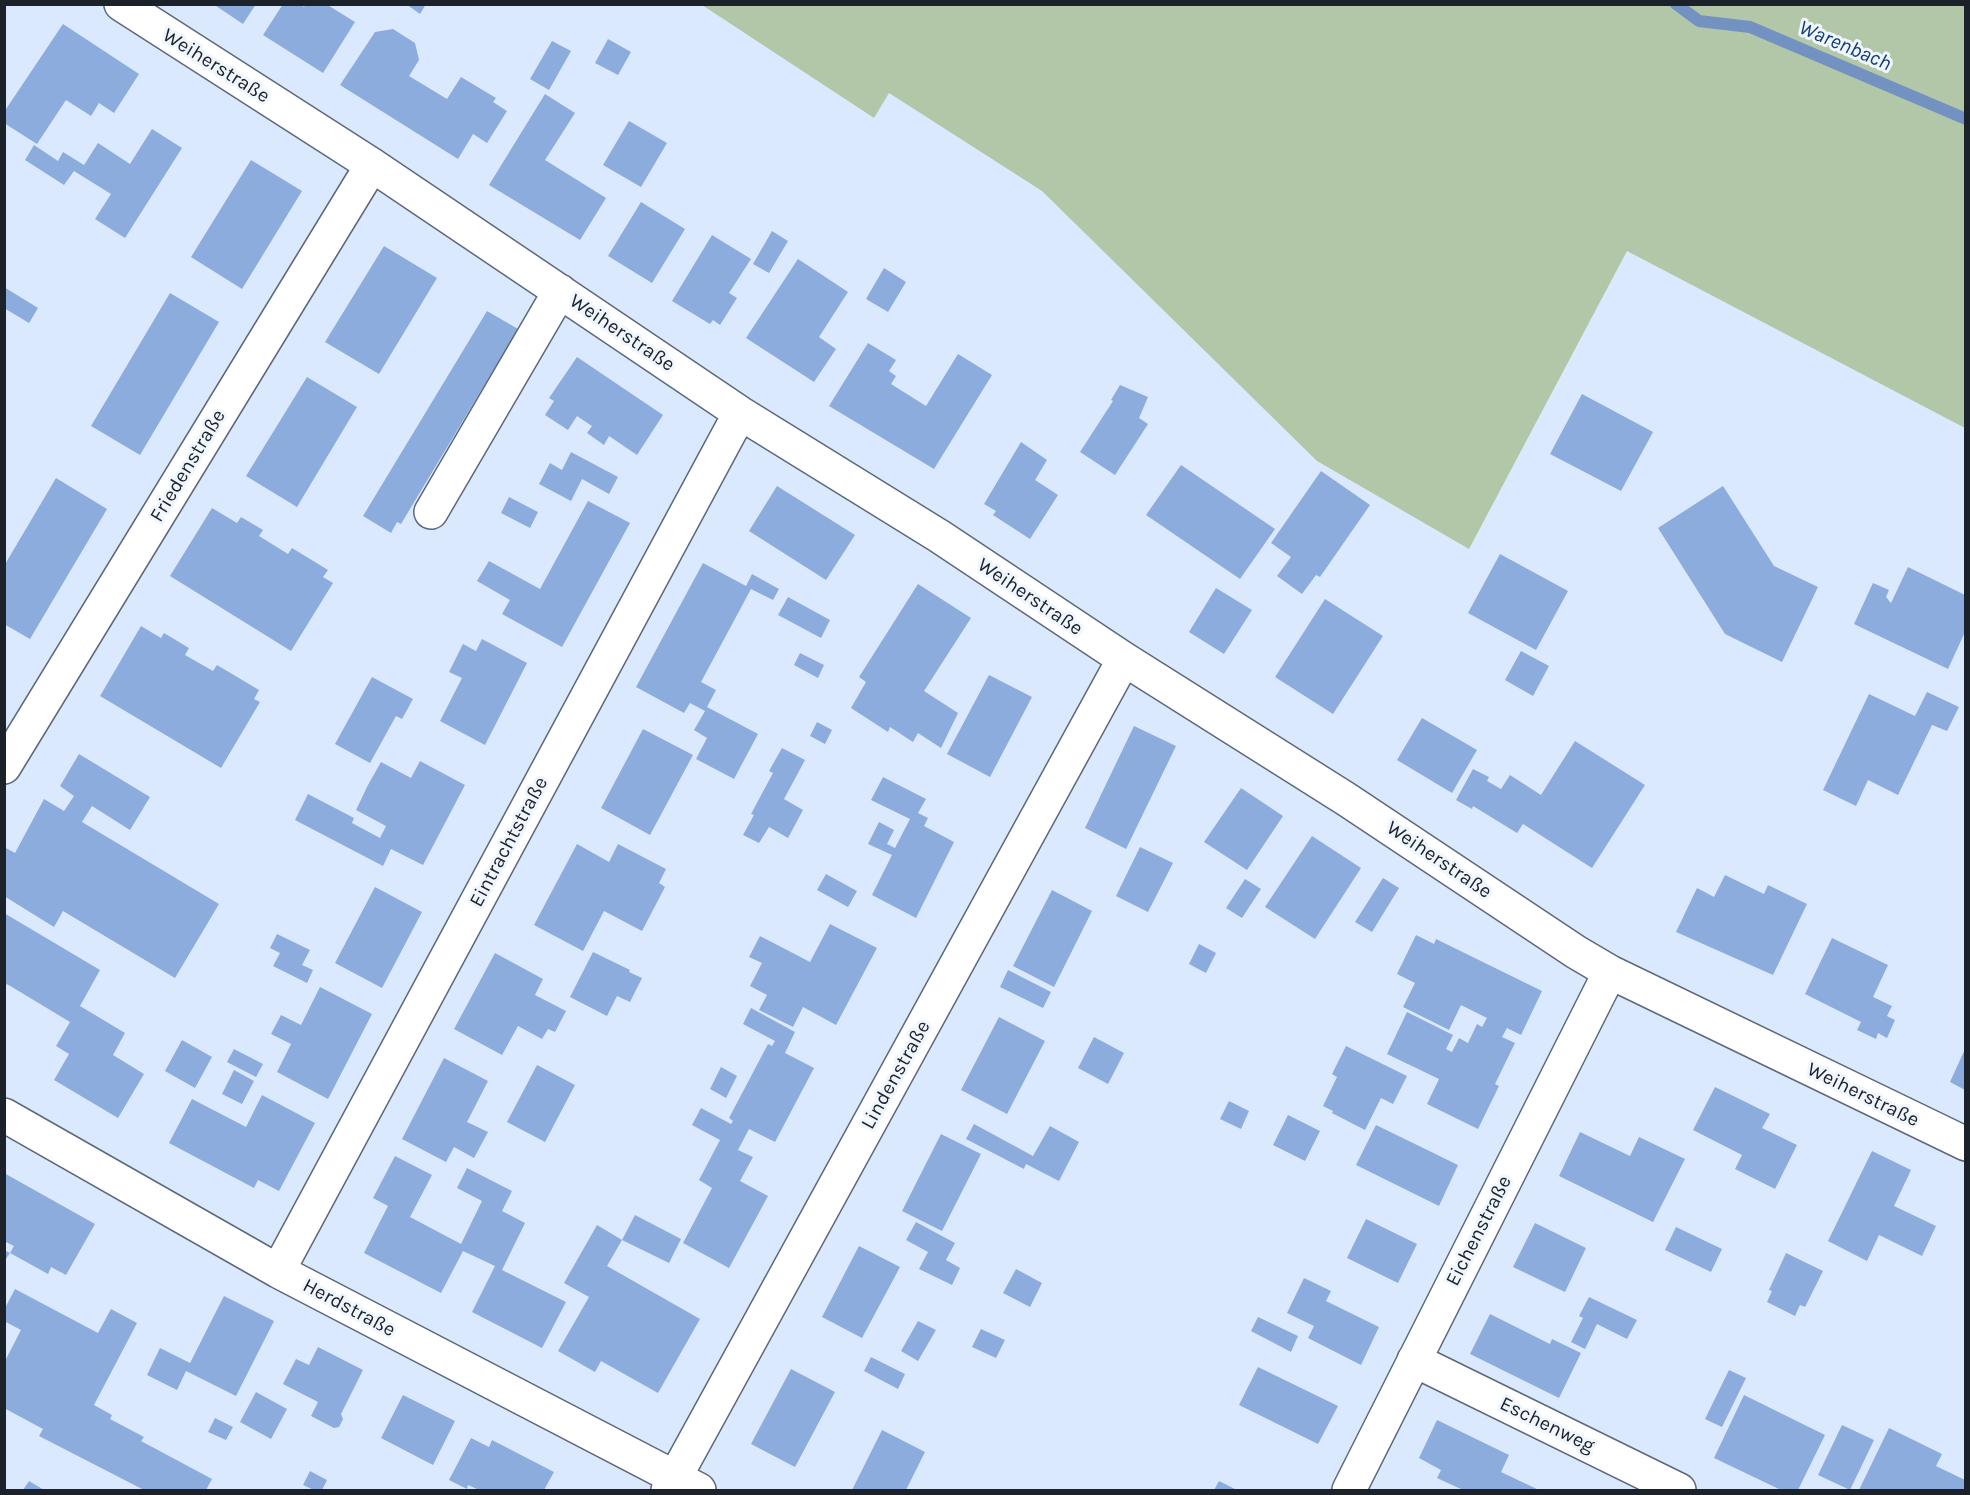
<!DOCTYPE html>
<meta charset="utf-8">
<style>
body{margin:0}
#map{position:relative;width:1970px;height:1495px;overflow:hidden;background:#dbe9ff;font-family:Karla,sans-serif}
canvas{display:block}
.frame{position:absolute;inset:0;border:6px solid #1c2229;pointer-events:none}
</style>
<div id="map">
<canvas width="1970" height="1495"></canvas>
<div class="frame"></div>
</div>
<script>
const ctx = document.querySelector('canvas').getContext('2d');
ctx.lineJoin = 'round';
function paint(path, color) { ctx.fillStyle = color; ctx.fill(path, 'evenodd'); }
function trace(path, color, width, dash) { ctx.strokeStyle = color; ctx.lineWidth = width; ctx.lineCap = dash ? 'butt' : 'round'; ctx.setLineDash(dash || []); ctx.stroke(path); }
function write(font, color, halo, rows, align = 'center') {
  ctx.font = font + ' Karla,sans-serif'; ctx.lineWidth = 6; ctx.setLineDash([]); ctx.textBaseline = 'middle'; ctx.strokeStyle = halo; ctx.fillStyle = color; for (const [text, x, y, turn = 0] of rows) {
    ctx.save(); ctx.translate(x, y); ctx.rotate((+turn || 0) * Math.PI / 180); ctx.textAlign = isNaN(turn) ? turn : align; if (halo) ctx.strokeText(text, 0, 0); ctx.fillText(text, 0, 0); ctx.restore();
  }
}
paint(new Path2D(`
 M 702,5 L 1965,5 L 1965,428 L 1627,251 L 1469,549 L 1317,461 L 1042,191 L 889,93 L 874,118 Z`), '#b2c7a7');
trace(new Path2D(`
 M 1676,4 L 1699,21 L 1750,27 L 1966,119`), '#7392c2', 12);
paint(new Path2D(`
 M 213,4 L 256,4 L 243,24 Z
 M 283,4 L 300,4 L 304,7 L 306,4 L 326,4 L 355,22 L 323,73 L 263,35 Z
 M 406,4 L 426,4 L 420,14 Z
 M 63,24 L 139,74 L 114,113 L 99,103 L 91,116 L 66,100 L 37,144 L 4,123 L 4,112 Z
 M 393,29 L 415,43 L 419,60 L 409,76 L 447,99 L 461,77 L 496,98 L 493,102 L 507,111 L 487,143 L 473,134 L 458,159 L 340,85 L 375,32 Z
 M 608,39 L 631,52 L 618,75 L 595,63 Z
 M 552,41 L 571,51 L 549,90 L 530,79 Z
 M 545,94 L 575,113 L 545,160 L 606,198 L 580,240 L 489,185 Z
 M 629,121 L 667,143 L 641,187 L 603,165 Z
 M 152,129 L 182,148 L 125,238 L 95,219 L 111,194 L 74,171 L 64,185 L 25,160 L 34,145 L 58,161 L 63,152 L 84,165 L 98,143 L 130,164 Z
 M 251,160 L 302,191 L 242,289 L 191,257 Z
 M 641,202 L 685,229 L 652,283 L 608,256 Z
 M 772,231 L 788,241 L 769,273 L 753,264 Z
 M 712,235 L 751,259 L 729,293 L 737,298 L 720,325 L 713,320 L 710,324 L 672,301 Z
 M 384,246 L 437,278 L 379,374 L 325,342 Z
 M 798,259 L 848,292 L 819,337 L 836,349 L 814,382 L 746,338 Z
 M 884,268 L 906,282 L 888,312 L 866,299 Z
 M 4,287 L 38,308 L 29,323 L 4,308 Z
 M 170,293 L 219,322 L 140,455 L 91,426 Z
 M 487,311 L 518,329 L 401,524 L 397,522 L 391,533 L 363,516 Z
 M 868,343 L 896,360 L 889,371 L 896,376 L 891,384 L 926,406 L 958,354 L 992,375 L 934,469 L 829,406 Z
 M 577,357 L 663,415 L 637,455 L 609,436 L 604,445 L 587,433 L 592,426 L 577,416 L 568,430 L 545,415 L 554,401 L 549,398 Z
 M 307,377 L 357,407 L 297,507 L 246,476 Z
 M 1120,385 L 1148,397 L 1139,418 L 1148,424 L 1115,475 L 1080,452 L 1113,401 L 1111,400 Z
 M 1582,394 L 1653,432 L 1621,491 L 1550,454 Z
 M 1021,442 L 1047,460 L 1035,480 L 1058,495 L 1030,539 L 993,515 L 996,511 L 984,504 Z
 M 571,452 L 618,477 L 609,494 L 582,479 L 571,501 L 539,484 L 550,463 L 562,470 Z
 M 1181,465 L 1275,529 L 1240,579 L 1146,515 Z
 M 1321,471 L 1370,505 L 1320,577 L 1316,575 L 1302,594 L 1277,576 L 1291,557 L 1271,543 Z
 M 56,478 L 107,509 L 30,639 L 4,624 L 4,566 Z
 M 777,486 L 855,535 L 826,580 L 749,531 Z
 M 1723,486 L 1774,566 L 1818,587 L 1782,662 L 1725,634 L 1658,528 Z
 M 509,497 L 538,512 L 530,528 L 501,513 Z
 M 588,501 L 630,523 L 562,647 L 502,614 L 510,600 L 477,581 L 489,561 L 540,589 Z
 M 212,508 L 237,523 L 241,517 L 263,530 L 259,536 L 288,554 L 292,548 L 328,570 L 323,577 L 333,583 L 291,651 L 170,576 Z
 M 1500,554 L 1568,591 L 1536,650 L 1468,613 Z
 M 703,563 L 746,586 L 752,574 L 779,589 L 773,600 L 751,589 L 701,682 L 716,690 L 707,707 L 758,734 L 734,779 L 696,759 L 707,738 L 694,730 L 705,711 L 690,703 L 684,713 L 636,687 Z
 M 1908,567 L 1965,595 L 1965,632 L 1948,669 L 1854,624 L 1873,583 L 1889,590 L 1886,597 L 1891,603 Z
 M 918,584 L 971,618 L 924,691 L 958,713 L 941,748 L 918,733 L 913,742 L 890,727 L 888,732 L 851,708 L 866,682 L 859,677 Z
 M 1216,588 L 1252,610 L 1224,654 L 1189,632 Z
 M 788,597 L 830,620 L 821,638 L 778,615 Z
 M 1325,599 L 1383,636 L 1333,714 L 1275,677 Z
 M 141,626 L 161,638 L 164,633 L 189,648 L 185,655 L 213,671 L 217,665 L 259,690 L 254,699 L 260,702 L 221,768 L 100,696 Z
 M 482,639 L 527,663 L 485,745 L 440,721 L 462,678 L 449,672 L 463,644 L 476,651 Z
 M 1521,651 L 1549,666 L 1533,696 L 1505,680 Z
 M 800,653 L 824,665 L 818,678 L 794,665 Z
 M 989,675 L 1032,697 L 990,777 L 947,754 Z
 M 372,677 L 413,699 L 402,719 L 396,716 L 370,763 L 335,744 Z
 M 1927,692 L 1959,707 L 1947,731 L 1932,725 L 1898,795 L 1868,780 L 1856,806 L 1823,790 L 1869,694 L 1915,716 Z
 M 1422,718 L 1477,750 L 1452,793 L 1397,760 Z
 M 817,722 L 832,730 L 825,744 L 810,736 Z
 M 1134,726 L 1176,746 L 1126,849 L 1085,828 Z
 M 643,729 L 693,755 L 650,835 L 601,808 Z
 M 1575,741 L 1645,785 L 1592,868 L 1523,824 L 1517,833 L 1473,806 L 1472,809 L 1456,800 L 1473,769 L 1489,777 L 1487,781 L 1501,789 L 1510,775 L 1541,795 Z
 M 782,748 L 805,760 L 784,799 L 803,810 L 788,838 L 769,827 L 759,843 L 743,835 L 754,815 L 751,814 L 773,773 L 769,771 Z
 M 79,754 L 150,797 L 130,830 L 92,806 L 82,822 L 219,904 L 175,978 L 63,911 L 54,927 L 4,896 L 4,847 L 15,853 L 44,799 L 64,811 L 74,796 L 60,786 Z
 M 420,761 L 465,785 L 423,865 L 391,849 L 383,866 L 295,820 L 308,794 L 354,818 L 352,823 L 380,838 L 386,826 L 356,810 L 368,785 L 381,762 L 411,778 Z
 M 883,777 L 926,799 L 918,813 L 928,818 L 924,826 L 954,842 L 916,918 L 872,895 L 892,855 L 868,844 L 879,822 L 894,830 L 887,844 L 895,848 L 910,819 L 871,800 Z
 M 1241,788 L 1283,816 L 1247,870 L 1204,842 Z
 M 1312,836 L 1361,868 L 1315,939 L 1265,907 Z
 M 577,844 L 609,862 L 618,844 L 666,869 L 659,883 L 665,887 L 642,931 L 604,911 L 583,951 L 534,925 Z
 M 1140,847 L 1173,863 L 1148,912 L 1116,896 Z
 M 826,874 L 857,891 L 848,907 L 817,890 Z
 M 1725,875 L 1764,894 L 1768,885 L 1807,904 L 1773,975 L 1676,932 L 1697,888 L 1714,897 Z
 M 1383,878 L 1399,888 L 1372,932 L 1355,922 Z
 M 1245,879 L 1261,889 L 1242,918 L 1226,908 Z
 M 375,887 L 422,912 L 382,988 L 335,963 Z
 M 1052,890 L 1092,911 L 1054,987 L 1013,966 Z
 M 4,913 L 100,970 L 80,1006 L 125,1033 L 113,1055 L 144,1074 L 118,1118 L 54,1080 L 69,1054 L 56,1046 L 70,1022 L 7,984 L 4,988 Z
 M 830,924 L 877,948 L 836,1025 L 803,1007 L 793,1027 L 759,1010 L 767,995 L 750,986 L 762,963 L 749,957 L 760,936 L 810,962 Z
 M 277,934 L 310,950 L 302,965 L 313,970 L 307,983 L 273,966 L 280,953 L 270,948 Z
 M 1416,935 L 1434,944 L 1436,939 L 1542,991 L 1521,1035 L 1507,1028 L 1502,1037 L 1515,1043 L 1495,1084 L 1499,1086 L 1478,1129 L 1427,1104 L 1439,1079 L 1387,1054 L 1407,1012 L 1453,1035 L 1446,1049 L 1452,1052 L 1459,1038 L 1468,1043 L 1477,1024 L 1482,1027 L 1487,1018 L 1461,1005 L 1449,1030 L 1403,1007 L 1415,983 L 1397,974 Z
 M 1832,938 L 1888,965 L 1873,997 L 1892,1006 L 1887,1016 L 1895,1020 L 1887,1038 L 1878,1033 L 1876,1039 L 1857,1030 L 1861,1022 L 1805,994 Z
 M 1199,944 L 1216,953 L 1206,973 L 1189,964 Z
 M 593,952 L 630,970 L 629,972 L 642,978 L 630,1002 L 617,996 L 607,1016 L 570,997 Z
 M 495,953 L 543,979 L 535,995 L 566,1011 L 555,1032 L 548,1029 L 542,1039 L 518,1026 L 502,1055 L 454,1029 Z
 M 1008,970 L 1051,992 L 1043,1008 L 1000,987 Z
 M 320,987 L 372,1014 L 328,1099 L 277,1072 L 291,1044 L 271,1034 L 281,1015 L 301,1025 Z
 M 751,1008 L 795,1032 L 785,1053 L 814,1068 L 775,1142 L 749,1129 L 738,1150 L 753,1157 L 740,1181 L 768,1196 L 729,1268 L 683,1243 L 712,1188 L 699,1180 L 720,1140 L 692,1125 L 701,1108 L 731,1124 L 733,1121 L 729,1118 L 768,1044 L 772,1046 L 775,1041 L 743,1024 Z
 M 999,1017 L 1045,1041 L 1007,1114 L 961,1090 Z
 M 1094,1037 L 1124,1053 L 1108,1084 L 1078,1068 Z
 M 182,1040 L 212,1057 L 195,1088 L 165,1071 Z
 M 1346,1046 L 1407,1076 L 1393,1104 L 1381,1098 L 1365,1130 L 1332,1113 L 1333,1111 L 1323,1106 L 1337,1077 L 1332,1074 Z
 M 234,1049 L 263,1064 L 256,1077 L 227,1062 Z
 M 1965,1049 L 1965,1090 L 1950,1082 Z
 M 444,1058 L 488,1081 L 467,1122 L 488,1132 L 474,1158 L 454,1147 L 446,1162 L 402,1139 Z
 M 537,1065 L 575,1085 L 545,1142 L 507,1122 Z
 M 721,1067 L 737,1076 L 726,1098 L 710,1089 Z
 M 234,1070 L 254,1081 L 242,1104 L 222,1094 Z
 M 1715,1087 L 1770,1114 L 1762,1128 L 1797,1145 L 1775,1189 L 1735,1169 L 1742,1155 L 1693,1130 Z
 M 262,1095 L 315,1123 L 279,1191 L 258,1180 L 254,1188 L 169,1143 L 192,1099 L 246,1127 Z
 M 1229,1101 L 1249,1111 L 1241,1129 L 1220,1119 Z
 M 1288,1115 L 1320,1131 L 1305,1161 L 1273,1145 Z
 M 974,1124 L 1033,1156 L 1050,1126 L 1079,1142 L 1059,1181 L 1026,1164 L 1024,1169 L 966,1139 Z
 M 1376,1125 L 1458,1165 L 1439,1206 L 1356,1165 Z
 M 1580,1132 L 1630,1156 L 1639,1137 L 1685,1159 L 1653,1222 L 1559,1176 Z
 M 941,1134 L 981,1154 L 942,1231 L 902,1211 Z
 M 1872,1151 L 1911,1170 L 1894,1206 L 1936,1226 L 1922,1256 L 1879,1235 L 1867,1261 L 1828,1241 Z
 M 395,1156 L 432,1175 L 410,1217 L 461,1244 L 482,1201 L 457,1188 L 467,1168 L 512,1191 L 502,1211 L 525,1223 L 502,1270 L 566,1302 L 542,1348 L 472,1312 L 495,1266 L 463,1251 L 441,1293 L 364,1253 L 388,1206 L 373,1198 Z
 M 4,1173 L 95,1224 L 66,1275 L 51,1267 L 48,1274 L 10,1253 L 4,1262 L 4,1250 L 10,1253 L 14,1246 L 4,1241 Z
 M 635,1215 L 681,1239 L 669,1263 L 622,1240 L 607,1266 L 700,1319 L 658,1393 L 601,1361 L 595,1372 L 558,1351 L 589,1297 L 564,1283 L 597,1225 L 622,1240 Z
 M 1366,1219 L 1417,1244 L 1398,1283 L 1347,1258 Z
 M 916,1222 L 955,1243 L 946,1260 L 960,1268 L 952,1285 L 919,1269 L 928,1252 L 906,1240 Z
 M 1535,1223 L 1586,1248 L 1565,1292 L 1513,1267 Z
 M 1676,1227 L 1722,1249 L 1711,1272 L 1665,1250 Z
 M 859,1246 L 900,1267 L 862,1338 L 822,1317 Z
 M 1786,1253 L 1823,1271 L 1805,1307 L 1800,1305 L 1795,1316 L 1767,1302 L 1772,1291 L 1769,1290 Z
 M 1016,1269 L 1042,1283 L 1030,1307 L 1003,1293 Z
 M 1304,1278 L 1331,1291 L 1326,1301 L 1379,1327 L 1361,1365 L 1308,1338 L 1314,1326 L 1287,1313 Z
 M 15,1289 L 98,1333 L 111,1309 L 137,1323 L 94,1405 L 112,1415 L 110,1419 L 144,1437 L 141,1441 L 212,1479 L 206,1490 L 144,1490 L 39,1436 L 43,1429 L 4,1408 L 4,1358 L 6,1359 L 21,1330 L 4,1321 L 4,1310 Z
 M 224,1296 L 274,1321 L 236,1396 L 186,1371 L 177,1390 L 147,1375 L 160,1348 L 190,1363 Z
 M 1589,1297 L 1637,1320 L 1627,1339 L 1597,1324 L 1585,1349 L 1571,1342 L 1583,1318 L 1579,1316 Z
 M 1490,1314 L 1550,1344 L 1552,1339 L 1581,1353 L 1559,1398 L 1470,1354 Z
 M 1258,1317 L 1298,1336 L 1291,1352 L 1251,1331 Z
 M 918,1321 L 936,1330 L 918,1361 L 901,1351 Z
 M 981,1329 L 1005,1340 L 996,1358 L 972,1347 Z
 M 318,1347 L 363,1370 L 341,1414 L 343,1419 L 339,1427 L 334,1428 L 311,1416 L 318,1402 L 283,1384 L 296,1359 L 309,1365 Z
 M 871,1357 L 905,1374 L 898,1389 L 864,1371 Z
 M 1258,1367 L 1338,1406 L 1318,1444 L 1239,1405 Z
 M 791,1369 L 835,1392 L 795,1467 L 751,1444 Z
 M 1729,1370 L 1746,1378 L 1722,1427 L 1705,1419 Z
 M 256,1392 L 287,1409 L 271,1439 L 240,1422 Z
 M 403,1395 L 455,1421 L 433,1465 L 381,1438 Z
 M 1744,1395 L 1825,1435 L 1798,1490 L 1781,1490 L 1714,1458 Z
 M 215,1418 L 233,1427 L 226,1440 L 208,1432 Z
 M 1437,1420 L 1509,1455 L 1501,1472 L 1539,1490 L 1463,1490 L 1437,1478 L 1441,1470 L 1419,1458 Z
 M 1842,1425 L 1874,1440 L 1850,1490 L 1818,1475 Z
 M 1889,1428 L 1942,1454 L 1936,1466 L 1965,1480 L 1965,1490 L 1859,1490 Z
 M 882,1430 L 925,1452 L 906,1490 L 852,1490 Z
 M 471,1438 L 489,1447 L 492,1440 L 554,1472 L 544,1490 L 479,1490 L 468,1485 L 467,1489 L 449,1480 Z
 M 310,1471 L 327,1480 L 322,1490 L 314,1490 L 303,1485 Z
 M 29,1481 L 44,1490 L 23,1490 Z
 M 1219,1481 L 1237,1490 L 1214,1490 Z`), '#8cacdd');
const minor = new Path2D(`
 M 121,4 L 372,165 L 740,413 L 939,536 L 1124,659 L 1346,799 L 1576,952 L 1610,972 L 1966,1144
 M 431,512 L 560,291
 M 4,767 L 372,165
 M 4,1115 L 278,1271 L 699,1490
 M 278,1271 L 740,413
 M 1414,1360 L 1679,1490
 M 668,1490 L 1124,659
 M 1349,1490 L 1610,972`);
trace(minor, '#5c687b', 36);
trace(minor, '#fff', 33);
write('20px', '#1c2229', '#f0f6fe', [
 ["Weiherstraße",216,66,32],
 ["Weiherstraße",622,333,34],
 ["Friedenstraße",188,466,-59],
 ["Weiherstraße",1030,597,34],
 ["Eintrachtstraße",509,842,-62],
 ["Weiherstraße",1439,860,34],
 ["Lindenstraße",896,1075,-61],
 ["Weiherstraße",1863,1095,26],
 ["Eichenstraße",1479,1231,-63],
 ["Herdstraße",349,1308,28],
 ["Eschenweg",1547,1425,26]
]);
write('italic 21px', '#143d77', '#f0f6fe', [
 ["Warenbach",1845,46,23]
]);
</script>
